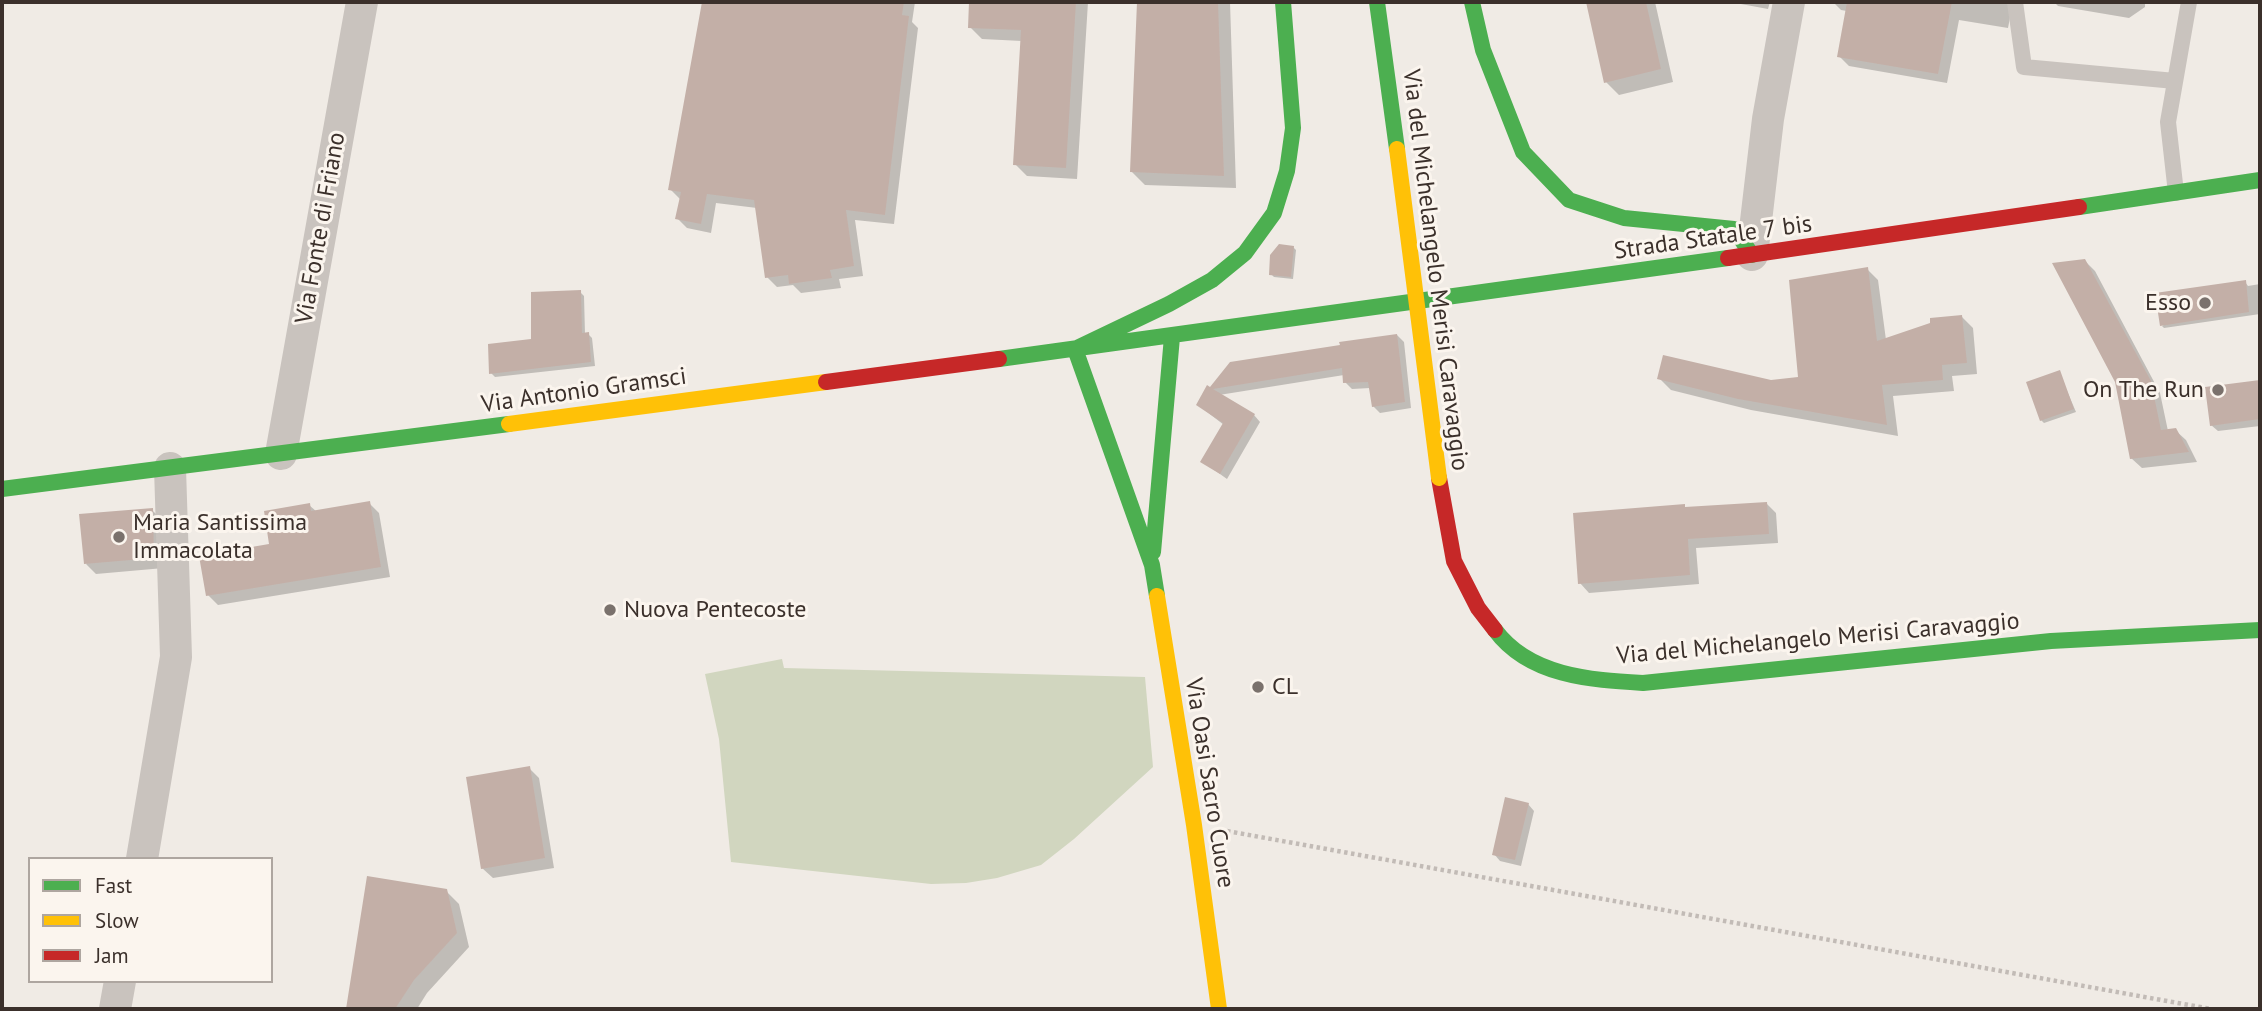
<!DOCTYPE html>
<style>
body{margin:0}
#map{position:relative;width:2262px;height:1011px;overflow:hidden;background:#f0ebe5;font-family:"PT Sans",sans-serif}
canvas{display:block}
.frame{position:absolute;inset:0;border:4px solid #3b302b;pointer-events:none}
.legend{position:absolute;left:28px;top:857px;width:245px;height:126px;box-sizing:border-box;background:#fbf5ee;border:2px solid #aea6a0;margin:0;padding:9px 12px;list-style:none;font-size:21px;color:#3b302b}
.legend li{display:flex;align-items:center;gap:14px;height:35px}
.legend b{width:35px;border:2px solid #aea6a0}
</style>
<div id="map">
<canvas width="2262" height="1011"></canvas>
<div class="frame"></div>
<ul class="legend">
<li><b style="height:9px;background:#4caf50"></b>Fast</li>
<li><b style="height:9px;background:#ffc107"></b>Slow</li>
<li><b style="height:9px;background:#c62828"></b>Jam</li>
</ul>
</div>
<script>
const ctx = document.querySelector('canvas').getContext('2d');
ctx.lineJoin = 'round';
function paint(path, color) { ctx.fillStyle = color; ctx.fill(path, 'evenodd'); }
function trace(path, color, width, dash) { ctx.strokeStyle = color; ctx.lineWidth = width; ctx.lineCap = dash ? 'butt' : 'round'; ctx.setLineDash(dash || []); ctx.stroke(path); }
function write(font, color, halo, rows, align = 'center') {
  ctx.font = font + ' "PT Sans",sans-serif'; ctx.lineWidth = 6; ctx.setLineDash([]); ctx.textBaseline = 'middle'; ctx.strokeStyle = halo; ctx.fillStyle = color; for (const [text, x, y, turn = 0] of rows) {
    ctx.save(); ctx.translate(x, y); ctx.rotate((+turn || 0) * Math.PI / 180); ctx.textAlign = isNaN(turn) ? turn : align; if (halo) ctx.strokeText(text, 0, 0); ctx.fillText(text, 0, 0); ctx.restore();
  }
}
paint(new Path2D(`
 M 782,659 L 784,668 L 1145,677 L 1153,767 L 1074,839 L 1041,865 L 997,878 L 966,883 L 931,884 L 731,862 L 719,739 L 705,674 Z`), '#d1d6bf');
paint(new Path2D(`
 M 704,2 L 915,2 L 912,22 L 918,28 L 894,224 L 855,220 L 863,276 L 839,279 L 841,288 L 801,293 L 793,285 L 777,287 L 767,277 L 757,208 L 716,203 L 711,233 L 687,228 L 677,218 L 681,200 L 670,189 Z
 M 971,2 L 1088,2 L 1077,179 L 1027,176 L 1015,164 L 1022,41 L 982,39 L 970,27 Z
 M 1139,2 L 1230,2 L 1236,188 L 1145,185 L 1131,171 Z
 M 1588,2 L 1655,2 L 1673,82 L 1619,95 L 1606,82 Z
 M 1730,2 L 1770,2 L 1768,9 Z
 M 1833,2 L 2013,2 L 2008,28 L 1959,20 L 1947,83 L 1849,66 L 1839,56 L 1847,11 L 1841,10 Z
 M 2054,2 L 2145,2 L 2145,7 L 2129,18 L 2058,6 Z
 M 1293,247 L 1296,250 L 1293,279 L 1274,277 L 1271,274 Z
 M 2085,261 L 2095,271 L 2160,393 L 2168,431 L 2175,430 L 2186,440 L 2197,462 L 2142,468 L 2131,458 L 2117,381 Z
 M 1867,269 L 1878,280 L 1886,340 L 1962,317 L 1973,328 L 1977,374 L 1952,376 L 1954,391 L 1893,396 L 1898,436 L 1751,410 L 1671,390 L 1659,378 L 1771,382 L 1800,378 Z
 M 2245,282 L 2248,286 L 2260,284 L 2260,314 L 2164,328 L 2162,326 Z
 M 580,292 L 584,296 L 585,334 L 588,334 L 592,338 L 595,366 L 495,377 L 491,373 L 533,340 Z
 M 1397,335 L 1404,342 L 1411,408 L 1380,413 L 1373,406 L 1370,388 L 1352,389 L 1345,382 L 1344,375 L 1219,395 L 1254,415 L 1260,422 L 1227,479 L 1203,462 L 1224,425 L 1198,405 L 1207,388 Z
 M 2059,372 L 2076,412 L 2044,423 L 2041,420 Z
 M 2260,382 L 2260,426 L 2218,431 L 2211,425 L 2207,389 Z
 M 369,503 L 379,513 L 390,577 L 218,605 L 208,595 L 271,545 L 309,505 L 317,512 Z
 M 1767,504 L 1776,513 L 1778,543 L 1696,548 L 1699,584 L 1589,593 L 1580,583 L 1684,506 L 1687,509 Z
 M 152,510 L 162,520 L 164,568 L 96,574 L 86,564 Z
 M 529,768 L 539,778 L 554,868 L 493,878 L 482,868 Z
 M 1528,804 L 1534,811 L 1521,866 L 1500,861 L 1494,854 Z
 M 368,878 L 446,891 L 459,904 L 469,947 L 427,993 L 417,1009 L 348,1009 Z`), '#0003');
paint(new Path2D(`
 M 702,2 L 904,2 L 902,15 L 909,16 L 885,215 L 846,210 L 854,266 L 830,270 L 832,278 L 789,284 L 788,275 L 765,278 L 754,200 L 707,194 L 701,224 L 675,219 L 681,192 L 668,190 Z
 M 969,2 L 1076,2 L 1066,168 L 1013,165 L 1021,30 L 968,28 Z
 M 1137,2 L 1218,2 L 1224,176 L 1130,172 Z
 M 1586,2 L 1646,2 L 1661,69 L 1604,83 Z
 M 1847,2 L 1952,2 L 1938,74 L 1837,57 Z
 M 1279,244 L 1294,246 L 1291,277 L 1269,275 L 1270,255 Z
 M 2085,259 L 2151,381 L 2161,430 L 2176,428 L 2189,452 L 2130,459 L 2115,382 L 2052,263 Z
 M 1868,267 L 1877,341 L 1930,323 L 1930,318 L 1962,315 L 1967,363 L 1942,365 L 1943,380 L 1882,385 L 1887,425 L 1738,399 L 1657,379 L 1663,355 L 1771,380 L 1798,377 L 1789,280 Z
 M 2246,280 L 2249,312 L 2160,326 L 2155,293 Z
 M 581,290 L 582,333 L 589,332 L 591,362 L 489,374 L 488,344 L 531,339 L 531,292 Z
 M 1397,334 L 1405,402 L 1372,407 L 1368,382 L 1343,383 L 1342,368 L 1213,389 L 1255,414 L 1220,474 L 1200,462 L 1223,423 L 1196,405 L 1207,385 L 1210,387 L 1230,362 L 1340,345 L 1339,342 Z
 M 2060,370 L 2074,409 L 2040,421 L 2026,382 Z
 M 2260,380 L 2260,419 L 2210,426 L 2205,387 Z
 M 370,501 L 381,567 L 206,596 L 199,556 L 269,544 L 264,511 L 310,503 L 311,511 Z
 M 1767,502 L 1769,534 L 1688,539 L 1690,575 L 1578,584 L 1573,513 L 1685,504 L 1685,507 Z
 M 153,508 L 154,558 L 84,564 L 79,514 Z
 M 530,766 L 545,858 L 481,869 L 466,777 Z
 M 1505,797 L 1529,803 L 1515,860 L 1492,855 Z
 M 367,876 L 447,889 L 457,933 L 414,980 L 395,1009 L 346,1009 Z`), '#c3afa7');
trace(new Path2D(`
 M 1227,831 L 2211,1009`), '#c2bbb6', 4.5, [3.5, 3.5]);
trace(new Path2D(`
 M 2015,2 L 2024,67 L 2175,81
 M 2176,193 L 2168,122 L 2189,2`), '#c9c3be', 16);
trace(new Path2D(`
 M 1752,255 L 1768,119 L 1789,2
 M 281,454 L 362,2
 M 142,859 L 176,657 L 170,468
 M 115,1009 L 120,981`), '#c9c3be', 32);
trace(new Path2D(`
 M 1377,2 L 1397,149
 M 1472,2 L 1483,50 L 1523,152 L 1569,200 L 1624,218 L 1734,229 L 1752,255
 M 2079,207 L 2260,180
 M 999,359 L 1728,258
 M 2,489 L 509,424
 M 1153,552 L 1172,337
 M 1157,596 L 1152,565 L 1075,349 L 1169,304 L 1212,280 L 1245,253 L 1274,213 L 1287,171 L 1293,128 L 1283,2
 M 1495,630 C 1529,676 1590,680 1643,683 L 2051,641 L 2260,630`), '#4caf50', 16);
trace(new Path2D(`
 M 509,424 L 826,382
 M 1157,596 L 1194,825 L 1219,1009`), '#ffc107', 16);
trace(new Path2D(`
 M 1728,258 L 2079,207
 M 826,382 L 999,359
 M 1439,478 L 1454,561 L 1478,608 L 1495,630`), '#c62828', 16);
trace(new Path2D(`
 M 1397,149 L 1439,478`), '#ffc107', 16);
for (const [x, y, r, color] of [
 [2205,303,7,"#7a716c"],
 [2218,390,7,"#7a716c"],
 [119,537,7,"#7a716c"],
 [610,610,7,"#7a716c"],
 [1258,687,7,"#7a716c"]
]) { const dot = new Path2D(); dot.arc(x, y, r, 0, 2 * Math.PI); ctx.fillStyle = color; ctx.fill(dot); trace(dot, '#fbf5ee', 2.5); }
write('24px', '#3b302b', '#fbf5ee', [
 ["Via Fonte di Friano",321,228,-80],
 ["Strada Statale 7 bis",1713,238,-8],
 ["Via del Michelangelo Merisi Caravaggio",1435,270,83],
 ["Via Antonio Gramsci",584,391,-8],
 ["Via del Michelangelo Merisi Caravaggio",1818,639,-5],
 ["Via Oasi Sacro Cuore",1209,783,81]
]);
write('24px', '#3b302b', '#fbf5ee', [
 ["Esso",2191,303,"right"],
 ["On The Run",2204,390,"right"],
 ["Maria Santissima",133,523],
 ["Immacolata",133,551],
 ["Nuova Pentecoste",624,610],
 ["CL",1272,687]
], 'left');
</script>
